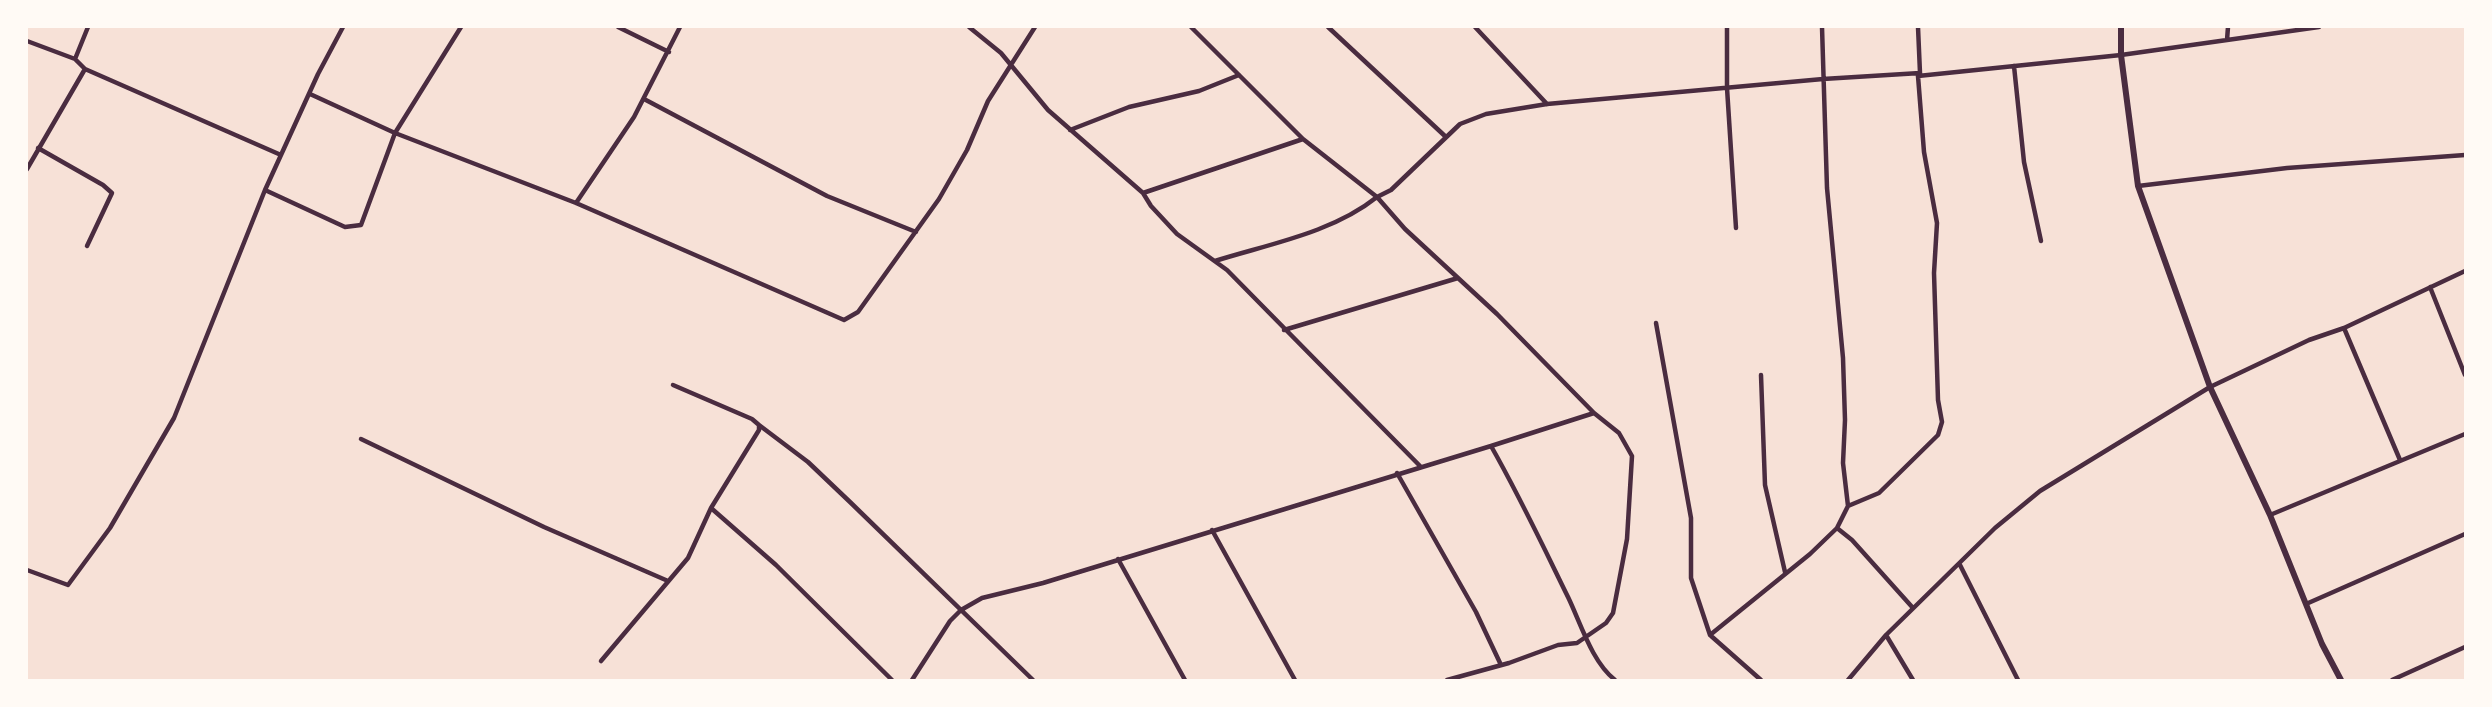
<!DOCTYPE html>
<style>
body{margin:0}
#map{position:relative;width:2492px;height:707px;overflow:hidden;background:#f7e1d7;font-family:Poppins,sans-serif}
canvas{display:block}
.frame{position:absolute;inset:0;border:28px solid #fffaf5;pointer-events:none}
</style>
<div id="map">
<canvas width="2492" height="707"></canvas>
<div class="frame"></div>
</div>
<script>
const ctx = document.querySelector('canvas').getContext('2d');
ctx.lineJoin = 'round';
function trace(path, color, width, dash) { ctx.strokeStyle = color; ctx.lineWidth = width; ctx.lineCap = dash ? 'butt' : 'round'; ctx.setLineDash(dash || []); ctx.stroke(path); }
trace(new Path2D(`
 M 618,27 L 669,52
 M 969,27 L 1001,53 L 1048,110 L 1143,193 L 1151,206 L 1177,234 L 1227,270 L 1421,467
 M 1191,27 L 1303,139 L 1377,197 C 1332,233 1269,244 1215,261
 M 1328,27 L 1446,137
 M 1475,27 L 1547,104
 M 1727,27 L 1727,88 L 1736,228
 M 1822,27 L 1827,188 L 1843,358 L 1845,420 L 1843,463 L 1848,506
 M 1918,27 L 1920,73
 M 2227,40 L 2228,27
 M 27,41 L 75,59 L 85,69 L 281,155
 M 75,59 L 88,27
 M 2014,66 L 2024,162 L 2041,241
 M 310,94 L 395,133 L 576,203 L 844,320 L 858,312 L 939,199 L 967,150 L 988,101 L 1035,27
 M 644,99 L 827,196 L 916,232
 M 1070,130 L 1129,107 L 1199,91 L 1239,75
 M 38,148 L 103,185 L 112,193 L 87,246
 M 27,169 L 85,69
 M 2138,186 L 2287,168 L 2465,155
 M 265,190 L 345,227 L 361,225 L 395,133 L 461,27
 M 1143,193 L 1303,139
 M 576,203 L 634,117 L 680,27
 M 2430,287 L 2465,375
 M 1656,323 L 1691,518 L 1691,578 L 1710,635 L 1761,680
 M 2344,328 L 2400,460
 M 1284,330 L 1458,278
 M 1761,375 L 1765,485 L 1785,572
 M 759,425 L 808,462 L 850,502 L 1033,680
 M 361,439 L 544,527 L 668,581
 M 1397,473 L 1476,612 L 1501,665
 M 711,508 L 776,565 L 892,680
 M 2270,515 L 2465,434
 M 1837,528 L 1852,540 L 1913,608
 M 1212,530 L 1295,680
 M 1118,559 L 1185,680
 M 1960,565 L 2018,680
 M 27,570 L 68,585 L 110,528 L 174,418 L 265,190 L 318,74 L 343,27
 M 2306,604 L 2465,534
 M 1710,635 L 1810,554 L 1837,528 L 1848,506 L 1879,493 L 1938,435 L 1942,422 L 1938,400 L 1934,273 L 1937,223 L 1924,152 L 1918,76
 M 1886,635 L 1913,680
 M 601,661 L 688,558 L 711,508 L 759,430 L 759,425 L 752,419 L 673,385
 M 912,680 L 950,621 L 961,610 L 982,598 L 1043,583 L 1491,446
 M 1447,680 L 1509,663 L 1558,645 L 1577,643 L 1606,623 L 1613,613 L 1627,539 L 1632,456 L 1619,433 L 1594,413
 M 1615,680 C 1592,662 1581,624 1568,597 C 1543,546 1519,495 1491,446 L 1594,413 L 1497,314 L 1405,229 L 1377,197 L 1391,190 L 1460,124 L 1486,114 L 1547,104 L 1823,79 L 1920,73 L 1918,76 L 2121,55 L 2319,27
 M 1848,680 L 1886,635 L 1995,528 L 2040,491 L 2210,387 L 2309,340 L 2344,328 L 2465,271
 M 2392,680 L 2465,647`), '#4a2c40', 4.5);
trace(new Path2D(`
 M 2121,27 L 2121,55 L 2138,186 L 2210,387 L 2270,515 L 2322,644 L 2341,680`), '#4a2c40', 6);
</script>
